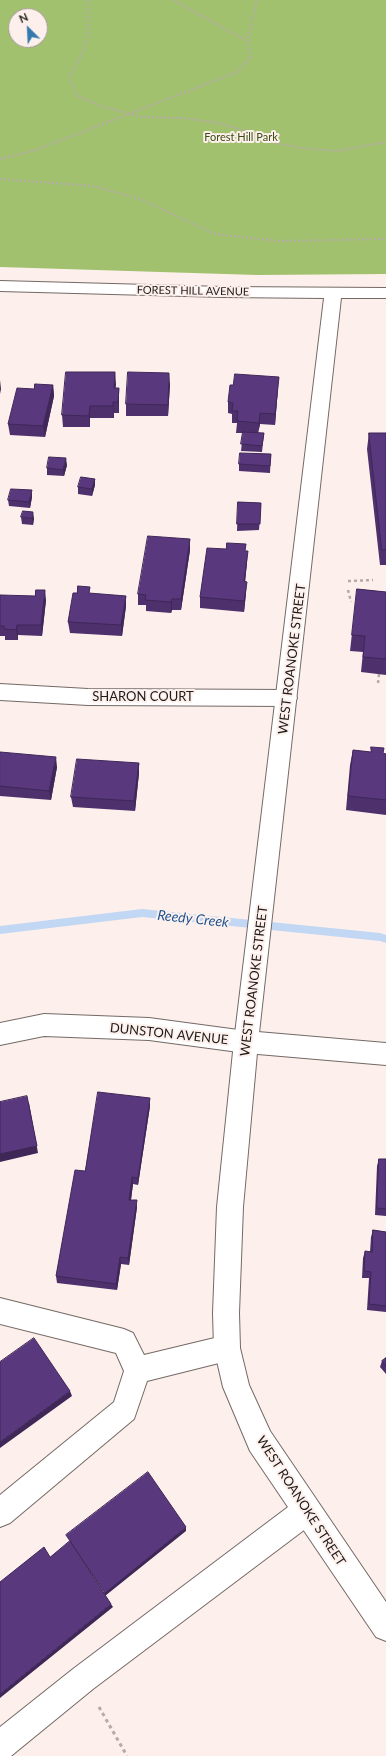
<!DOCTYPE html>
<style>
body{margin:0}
#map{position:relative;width:386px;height:1756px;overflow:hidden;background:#fdf0ec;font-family:Lato,sans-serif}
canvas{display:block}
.north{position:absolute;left:8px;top:8px;width:40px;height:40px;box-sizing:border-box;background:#fdf0ec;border:1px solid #a49a97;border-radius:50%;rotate:336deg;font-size:11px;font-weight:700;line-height:16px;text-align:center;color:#1e1a18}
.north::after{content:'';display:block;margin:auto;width:14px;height:18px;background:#3379ae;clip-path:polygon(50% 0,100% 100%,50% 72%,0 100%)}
</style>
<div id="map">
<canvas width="386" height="1756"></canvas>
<div class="north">N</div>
</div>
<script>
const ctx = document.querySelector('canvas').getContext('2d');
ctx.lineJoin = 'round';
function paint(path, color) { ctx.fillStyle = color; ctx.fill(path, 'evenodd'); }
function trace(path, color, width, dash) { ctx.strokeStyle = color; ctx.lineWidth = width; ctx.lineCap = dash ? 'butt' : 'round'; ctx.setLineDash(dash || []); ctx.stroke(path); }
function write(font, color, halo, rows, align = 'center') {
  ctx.font = font + ' Lato,sans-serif'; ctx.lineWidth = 4; ctx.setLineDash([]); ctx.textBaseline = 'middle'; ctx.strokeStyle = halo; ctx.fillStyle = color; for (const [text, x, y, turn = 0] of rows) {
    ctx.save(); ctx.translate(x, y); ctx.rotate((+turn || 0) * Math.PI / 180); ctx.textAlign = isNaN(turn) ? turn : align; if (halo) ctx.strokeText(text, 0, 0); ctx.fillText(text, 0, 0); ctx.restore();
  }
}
paint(new Path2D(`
 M 0,0 L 386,0 L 386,274 L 257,275 L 0,267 ZM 16,16 L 40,16 L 40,40 L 16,40 Z`), '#a1c16e');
paint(new Path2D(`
 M 142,909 L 380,933 L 386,935 L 386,943 L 380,941 L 142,917 L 0,934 L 0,926 Z`), '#c1d7f3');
const minor = new Path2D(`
 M 0,684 L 88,689 L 287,690 L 294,692 L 297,698 L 294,704 L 287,706 L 88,705 L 0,700 Z
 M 44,1014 L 149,1018 L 246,1031 L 386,1043 L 386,1065 L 246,1053 L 149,1040 L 44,1036 L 0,1045 L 0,1023 Z
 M 0,1298 L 124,1329 L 133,1333 L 144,1355 L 227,1335 L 236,1339 L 240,1348 L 236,1357 L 227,1361 L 147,1381 L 134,1419 L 10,1523 L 0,1527 L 0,1495 L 114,1402 L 124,1371 L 116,1353 L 0,1324 Z
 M 306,1497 L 316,1501 L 320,1511 L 316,1521 L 93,1689 L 11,1756 L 0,1756 L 0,1727 L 73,1669 L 296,1501 Z`);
const major = new Path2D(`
 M 0,281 L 224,287 L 386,288 L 386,298 L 341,298 L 258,1042 L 243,1207 L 239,1313 L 240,1348 L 249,1385 L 270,1431 L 386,1602 L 386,1641 L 376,1637 L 250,1451 L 223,1387 L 214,1348 L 213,1313 L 217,1207 L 234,1042 L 324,298 L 224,297 L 0,291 Z`);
trace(minor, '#746965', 2);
trace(major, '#746965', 2);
trace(new Path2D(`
 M 88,0 C 90,34 88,48 69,77 L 77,96 L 104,107 L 143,117 L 182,118 L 214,122 L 246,131 L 270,142 L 301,148 L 337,151 L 386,142
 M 173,0 L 247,41
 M 0,159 L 36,150 L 237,72 L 250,58 L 248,38 L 257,0
 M 0,179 L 93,186 L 140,199 L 215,234 L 279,241 L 386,239`), '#b5aaa7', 2, [2, 2]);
trace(new Path2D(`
 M 348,581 L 373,580
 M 348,590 L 351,602
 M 378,683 L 379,674`), '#b5aaa7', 2.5, [3, 3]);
trace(new Path2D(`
 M 99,1707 L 127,1756`), '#b5aaa7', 3, [3.5, 3.5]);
paint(minor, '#fff');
paint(major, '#fff');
paint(new Path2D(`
 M 115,372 L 115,388 L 119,388 L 119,413 L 114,413 L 114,418 L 90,418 L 90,427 L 63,427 L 62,415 Z
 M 170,384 L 168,416 L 126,416 L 126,404 Z
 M 53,385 L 54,396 L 45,437 L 10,435 L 8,424 L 34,389 Z
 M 278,388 L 275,425 L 260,424 L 258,433 L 264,433 L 262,452 L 241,451 L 243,433 L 236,433 L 237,423 L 232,423 L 232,414 L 228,413 L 228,402 Z
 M 369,433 L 386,433 L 386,565 L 380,565 L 367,449 Z
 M 271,454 L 270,473 L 239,471 L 239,464 Z
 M 67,465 L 64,476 L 47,475 L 47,468 Z
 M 95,479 L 95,485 L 92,496 L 78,494 L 78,487 Z
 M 32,497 L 30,508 L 9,506 L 8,500 Z
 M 238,502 L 261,503 L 259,530 L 237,531 Z
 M 21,517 L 34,518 L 33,525 L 22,524 Z
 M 190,539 L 190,550 L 181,610 L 172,610 L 171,613 L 146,611 L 146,605 L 138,605 L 138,594 Z
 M 246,551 L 247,562 L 245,582 L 246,593 L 244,612 L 200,608 L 200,597 Z
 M 357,589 L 386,592 L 386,675 L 361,672 L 363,652 L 350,651 Z
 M 91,594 L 126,596 L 126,606 L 122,636 L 70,633 L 68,622 Z
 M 0,595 L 46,600 L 42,636 L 18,635 L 18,640 L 5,640 L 5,636 L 0,636 Z
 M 353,750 L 386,754 L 386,815 L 346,810 L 350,765 Z
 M 0,752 L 57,767 L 51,800 L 0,796 Z
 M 139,763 L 139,773 L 135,811 L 73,807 L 71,797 Z
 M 150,1106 L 138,1185 L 133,1184 L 131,1200 L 137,1207 L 129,1265 L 121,1264 L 117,1290 L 57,1283 L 56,1276 L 85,1171 Z
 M 379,1159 L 386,1159 L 386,1216 L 375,1215 L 377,1166 Z
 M 373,1230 L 386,1232 L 386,1312 L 367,1310 L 369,1278 L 362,1278 L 363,1258 L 365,1251 L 370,1252 L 371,1237 Z
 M 386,1358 L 386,1374 L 380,1367 L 382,1361 Z`), '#4d306c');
paint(new Path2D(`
 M 115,372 L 116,384 L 115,400 L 114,388 Z
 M 169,373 L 170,384 L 168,416 L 168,405 Z
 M 279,377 L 278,388 L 275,425 L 275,414 Z
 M 0,380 L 1,389 L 0,394 Z
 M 53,385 L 54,396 L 45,437 L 43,426 Z
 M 119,388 L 119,413 L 118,402 Z
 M 113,402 L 114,413 L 114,418 L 113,406 Z
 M 90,406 L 90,427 L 89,416 Z
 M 260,413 L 260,424 L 258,434 L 259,423 Z
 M 66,458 L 67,465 L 64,476 L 63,470 Z
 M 95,479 L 95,485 L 92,496 L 92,489 Z
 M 32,490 L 32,497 L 30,508 L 29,502 Z
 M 33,512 L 34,518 L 33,525 L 32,518 Z
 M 190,539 L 190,550 L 181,610 L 181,599 Z
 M 248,551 L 247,562 L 244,592 L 244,581 Z
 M 247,582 L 246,593 L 244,612 L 244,601 Z
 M 45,590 L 46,600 L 42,636 L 41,625 Z
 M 126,596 L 126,606 L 122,636 L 121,625 Z
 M 172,599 L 172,610 L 171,613 L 171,602 Z
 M 17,625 L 18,635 L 18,640 L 16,630 Z
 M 56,757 L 57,767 L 51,800 L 49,791 Z
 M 139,763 L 139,773 L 135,811 L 134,801 Z
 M 150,1098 L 150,1106 L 138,1185 L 138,1178 Z
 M 29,1103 L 38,1153 L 0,1162 L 0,1154 Z
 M 132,1177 L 133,1184 L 130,1207 L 129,1200 Z
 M 137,1200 L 137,1207 L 129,1265 L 128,1258 Z
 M 120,1257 L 121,1264 L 117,1290 L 116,1284 Z
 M 70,1391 L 72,1396 L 0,1448 L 0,1442 Z
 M 186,1527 L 186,1531 L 105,1596 L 104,1593 Z
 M 111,1604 L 113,1607 L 0,1698 L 0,1694 Z`), '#3f2758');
const building = new Path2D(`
 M 66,372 L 115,372 L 114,388 L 119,388 L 118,402 L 113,402 L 113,406 L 90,406 L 89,416 L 62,415 Z
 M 128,372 L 169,373 L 168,405 L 126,404 Z
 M 235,374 L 279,377 L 275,414 L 260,413 L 259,423 L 237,421 L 238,411 L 232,411 L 233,403 L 228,402 L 230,385 L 233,385 Z
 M 35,384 L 53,385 L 43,426 L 8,424 L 17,388 L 34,389 Z
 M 243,432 L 264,433 L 262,446 L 241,444 Z
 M 369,433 L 386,433 L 386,550 L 382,550 Z
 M 240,453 L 271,454 L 270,466 L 239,464 Z
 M 49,457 L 66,458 L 63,470 L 47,468 Z
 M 81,477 L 95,479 L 92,489 L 78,487 Z
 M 11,489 L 32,490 L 29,502 L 8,500 Z
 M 238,502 L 261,503 L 260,524 L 237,524 Z
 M 23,511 L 33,512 L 32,518 L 21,517 Z
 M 148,536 L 190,539 L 181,599 L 172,599 L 171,602 L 145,600 L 146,595 L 138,594 Z
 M 227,543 L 246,544 L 245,551 L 248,551 L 244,581 L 247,582 L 244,601 L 200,597 L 207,548 L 226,549 Z
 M 78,586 L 90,587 L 89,593 L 126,596 L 121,625 L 68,622 L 73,593 L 77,593 Z
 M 357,589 L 386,592 L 386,659 L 363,657 L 365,636 L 352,635 Z
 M 36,590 L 45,590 L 41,625 L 17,625 L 16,630 L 4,629 L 4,626 L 0,626 L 0,595 L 35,596 Z
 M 371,747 L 384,748 L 383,753 L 386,754 L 386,800 L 348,796 L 353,750 L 371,752 Z
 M 0,752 L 56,757 L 49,791 L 0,786 Z
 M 77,759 L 139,763 L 134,801 L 71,797 Z
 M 98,1092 L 150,1098 L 138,1178 L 132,1177 L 129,1200 L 137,1200 L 128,1258 L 120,1257 L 116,1284 L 56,1276 L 75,1170 L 85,1171 Z
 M 27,1096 L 37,1146 L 0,1154 L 0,1102 Z
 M 379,1159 L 386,1159 L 386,1209 L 377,1208 Z
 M 373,1230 L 386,1232 L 386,1306 L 369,1304 L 371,1272 L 364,1271 L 365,1251 L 372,1252 Z
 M 34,1338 L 70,1391 L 0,1442 L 0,1362 Z
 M 386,1358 L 386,1366 L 382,1361 Z
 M 148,1472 L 186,1527 L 105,1593 L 66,1535 Z
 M 70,1541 L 111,1604 L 0,1694 L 0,1582 L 44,1547 L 50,1557 Z`);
paint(building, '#5a387d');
trace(building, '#3f2758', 1);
write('11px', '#384c10', '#fdf0ec', [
 ["Forest Hill Park",241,137]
]);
write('11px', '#1e1a18', '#fdf0ec', [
 ["FOREST HILL AVENUE",193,291,1]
]);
write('13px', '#1e1a18', '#fdf0ec', [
 ["WEST ROANOKE STREET",292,659,-83],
 ["SHARON COURT",143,697],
 ["WEST ROANOKE STREET",254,981,-83],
 ["DUNSTON AVENUE",169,1034,6],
 ["WEST ROANOKE STREET",301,1501,57]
]);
write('italic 14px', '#1c5391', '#fdf0ec', [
 ["Reedy Creek",193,919,6]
]);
</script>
